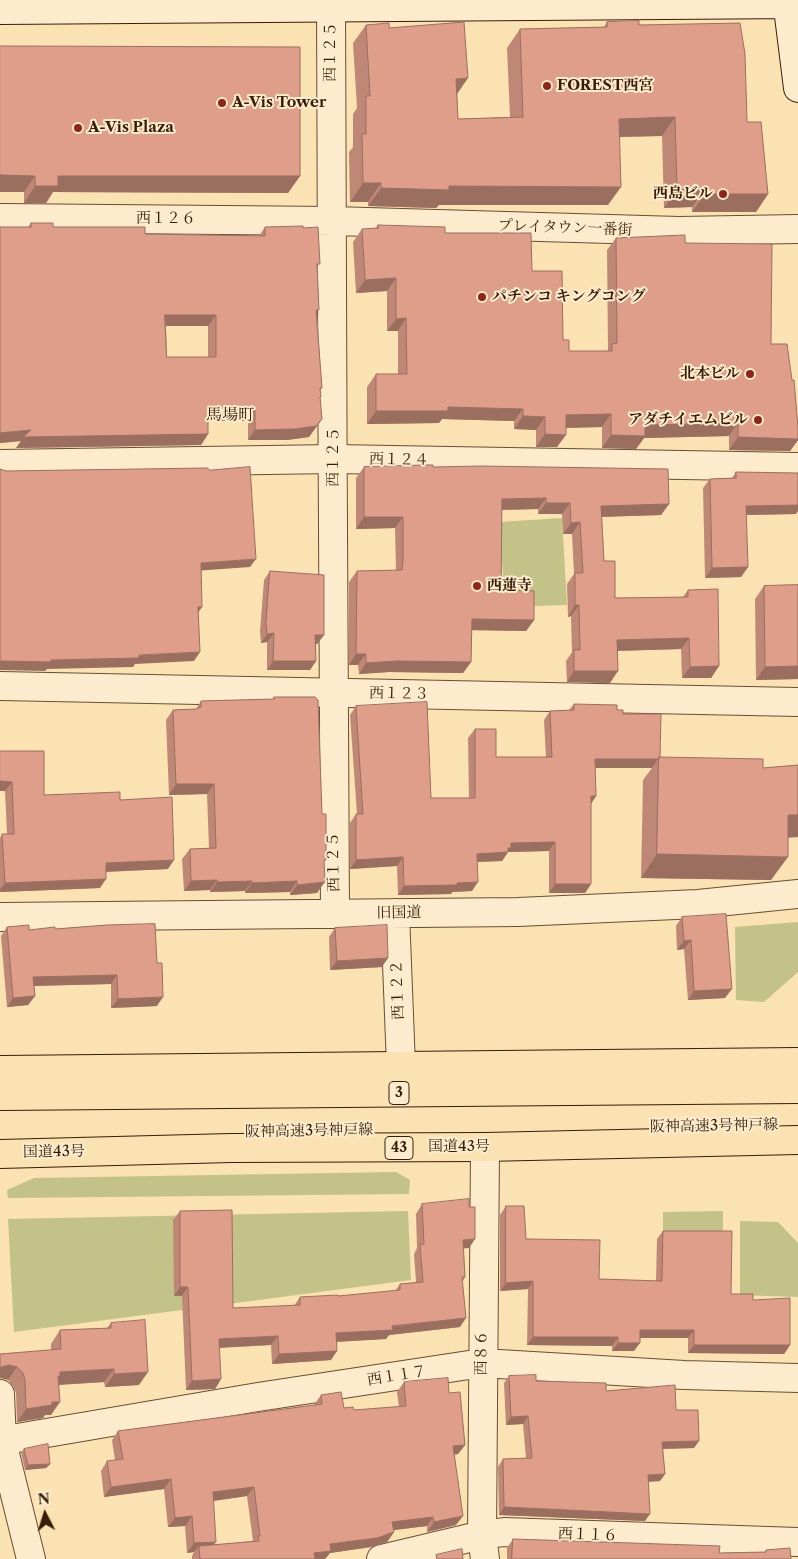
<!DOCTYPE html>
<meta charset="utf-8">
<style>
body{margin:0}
#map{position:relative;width:798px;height:1559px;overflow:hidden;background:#fae2b2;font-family:"Libre Caslon Text",serif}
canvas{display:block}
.north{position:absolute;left:20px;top:1489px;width:50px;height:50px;-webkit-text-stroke:4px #fceccd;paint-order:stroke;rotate:355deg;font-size:14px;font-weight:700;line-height:20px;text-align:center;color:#381c08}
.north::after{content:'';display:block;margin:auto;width:18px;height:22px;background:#381c08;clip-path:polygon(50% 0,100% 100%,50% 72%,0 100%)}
</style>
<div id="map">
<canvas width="798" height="1559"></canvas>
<div class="north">N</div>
</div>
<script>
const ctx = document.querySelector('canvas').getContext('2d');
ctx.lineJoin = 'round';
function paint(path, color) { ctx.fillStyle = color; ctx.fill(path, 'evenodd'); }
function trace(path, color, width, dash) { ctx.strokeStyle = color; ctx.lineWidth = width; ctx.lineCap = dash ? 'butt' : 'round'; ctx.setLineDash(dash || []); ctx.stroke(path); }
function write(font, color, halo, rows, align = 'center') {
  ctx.font = font + ' "Libre Caslon Text","Noto Serif JP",serif'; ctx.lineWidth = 4; ctx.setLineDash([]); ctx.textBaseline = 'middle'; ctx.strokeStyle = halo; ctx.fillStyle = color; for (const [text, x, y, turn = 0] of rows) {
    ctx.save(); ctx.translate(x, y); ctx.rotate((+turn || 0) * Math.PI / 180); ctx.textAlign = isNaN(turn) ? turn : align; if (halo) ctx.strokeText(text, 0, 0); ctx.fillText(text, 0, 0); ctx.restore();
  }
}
paint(new Path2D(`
 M 562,518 L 567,605 L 534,606 L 533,594 L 507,594 L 504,588 L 499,522 Z
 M 798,922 L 798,972 L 764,1002 L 736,1000 L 735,927 Z
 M 396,1172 L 410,1180 L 409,1194 L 8,1198 L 7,1190 L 34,1178 Z
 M 408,1211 L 411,1280 L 14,1332 L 8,1219 Z
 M 723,1211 L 723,1236 L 663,1236 L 663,1212 Z
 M 740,1221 L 778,1222 L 798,1243 L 798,1297 L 740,1295 Z`), '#c2c289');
const street = new Path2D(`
 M 331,0 C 334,305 331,609 335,914
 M 0,218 L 333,221 L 679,231 L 798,229
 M 0,464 L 334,459 L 798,467
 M 0,686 L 798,702
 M 395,913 L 401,1066
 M 0,917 L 518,912 L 698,904 L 798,894
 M 485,1147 L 482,1535 L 485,1559
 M 0,1394 L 2,1442 L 31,1559
 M 0,1441 L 258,1397 L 482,1363 L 684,1375 L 798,1378
 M 381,1559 L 482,1535 L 504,1532 L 798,1542`);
const secondary = new Path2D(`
 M 787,0 L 798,88
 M 0,10 L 798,4`);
const highway = new Path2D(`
 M 0,1070 L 798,1062
 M 0,1096 L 798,1089
 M 0,1154 L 231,1148 L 485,1147 L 798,1140`);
trace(street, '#684e32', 30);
trace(secondary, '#381c08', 30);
trace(highway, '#381c08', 30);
trace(street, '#fceccd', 28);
trace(secondary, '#fceccd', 28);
trace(highway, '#fae2b2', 28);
paint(new Path2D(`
 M 607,22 L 639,25 L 747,122 L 768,194 L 756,212 L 692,212 L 692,207 L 664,208 L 662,136 L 620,137 L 608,205 L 439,205 L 436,208 L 368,206 L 368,202 L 350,202 L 349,152 L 353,147 L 353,114 L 357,108 L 353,43 L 366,25 L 389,28 L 457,94 L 458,119 L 510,117 L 507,48 L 520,29 L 604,27 Z
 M 0,46 L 300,176 L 288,193 L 53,192 L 46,203 L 24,203 L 24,192 L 0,192 Z
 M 31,223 L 53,227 L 145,234 L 259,236 L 265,227 L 318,267 L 317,313 L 322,388 L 320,390 L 320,399 L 322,419 L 314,430 L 309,437 L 287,440 L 248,440 L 248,421 L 208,421 L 208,434 L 201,445 L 16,448 L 21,441 L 0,443 L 0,227 L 28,227 ZM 166,326 L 208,326 L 208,357 L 167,357 Z
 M 378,225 L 445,233 L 532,271 L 563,340 L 569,351 L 607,351 L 608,350 L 607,250 L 616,238 L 685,243 L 771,344 L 798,427 L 798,440 L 790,451 L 729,450 L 729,436 L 644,438 L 636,449 L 602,448 L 602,427 L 566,428 L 557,447 L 536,447 L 536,430 L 514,429 L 514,421 L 442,419 L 439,423 L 367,424 L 367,387 L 376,374 L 398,374 L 398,331 L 387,331 L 387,291 L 356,293 L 353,242 L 362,229 L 375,229 Z
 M 364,467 L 433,467 L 669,504 L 661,515 L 602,517 L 604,561 L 615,598 L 683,597 L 688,590 L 719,666 L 711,678 L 682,678 L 681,649 L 618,651 L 610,683 L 567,682 L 566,661 L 572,652 L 571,616 L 568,617 L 567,584 L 574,574 L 572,534 L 563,534 L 562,514 L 538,514 L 538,509 L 502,510 L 501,590 L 534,620 L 526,631 L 472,630 L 471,662 L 463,673 L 389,672 L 359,674 L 358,665 L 349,665 L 349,582 L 357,571 L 396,570 L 395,528 L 356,529 L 356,478 Z
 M 736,472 L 796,514 L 746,515 L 748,567 L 741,577 L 705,578 L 703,488 L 710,479 L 732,478 Z
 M 270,571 L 324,635 L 317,644 L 316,644 L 316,661 L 310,670 L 267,670 L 267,642 L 261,643 L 260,631 L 264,580 Z
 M 798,585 L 798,679 L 756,680 L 755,599 L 764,586 Z
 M 274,697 L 324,863 L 317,893 L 290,895 L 290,892 L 245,893 L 245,891 L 210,892 L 210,890 L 184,891 L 182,859 L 190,849 L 209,848 L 207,794 L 169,795 L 166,720 L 173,710 L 196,709 L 201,701 L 273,699 Z
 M 574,704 L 617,710 L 623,714 L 660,757 L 763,768 L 788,837 L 771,880 L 641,878 L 643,780 L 652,768 L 595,768 L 596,796 L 591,804 L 591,884 L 585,893 L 549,893 L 549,851 L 508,852 L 502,861 L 477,862 L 472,891 L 452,892 L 451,894 L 398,895 L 397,866 L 350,869 L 350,823 L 356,814 L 357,814 L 350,715 L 356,706 L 431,798 L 469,798 L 468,738 L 475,729 L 496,757 L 546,757 L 544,720 L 550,711 L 569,710 Z
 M 0,751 L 44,795 L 120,800 L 168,869 L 106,872 L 100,888 L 0,892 L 0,838 L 2,834 L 7,834 L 5,791 L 0,791 Z
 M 682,917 L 725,998 L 688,1000 L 684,949 L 677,950 L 676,926 Z
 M 107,925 L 157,1006 L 111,1008 L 111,984 L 34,986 L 35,996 L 28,1005 L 7,1007 L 1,936 L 7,927 L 29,930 L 55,929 Z
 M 335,928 L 382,967 L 330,970 L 329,937 Z
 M 422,1204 L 469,1248 L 463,1248 L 465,1277 L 463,1281 L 460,1327 L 389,1335 L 386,1339 L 337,1342 L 331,1360 L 272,1364 L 271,1345 L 219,1348 L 221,1379 L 215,1389 L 186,1390 L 182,1296 L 174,1296 L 173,1220 L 180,1211 L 233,1308 L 294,1306 L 300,1297 L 338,1296 L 395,1291 L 400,1284 L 416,1282 L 414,1254 L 417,1248 L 416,1214 Z
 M 506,1206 L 526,1239 L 599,1279 L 656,1281 L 657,1239 L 663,1231 L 731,1294 L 753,1300 L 790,1345 L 784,1354 L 688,1353 L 688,1338 L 640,1338 L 634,1351 L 612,1351 L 612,1346 L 527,1345 L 528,1289 L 500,1291 L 500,1215 Z
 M 111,1323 L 139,1385 L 105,1387 L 104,1382 L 59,1385 L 51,1415 L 45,1415 L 43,1418 L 17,1422 L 16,1393 L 13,1386 L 8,1380 L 0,1354 L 51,1350 L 51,1344 L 60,1330 L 107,1328 Z
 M 509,1376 L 536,1381 L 606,1391 L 676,1410 L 694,1448 L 663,1449 L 665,1474 L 660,1481 L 648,1482 L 645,1521 L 499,1515 L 498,1467 L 503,1459 L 526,1458 L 523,1424 L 506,1425 L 504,1383 Z
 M 404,1382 L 449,1393 L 465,1445 L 458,1454 L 454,1455 L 456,1525 L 427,1532 L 427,1526 L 394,1530 L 394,1532 L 387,1542 L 371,1547 L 330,1553 L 325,1559 L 192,1559 L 192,1556 L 194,1552 L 187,1553 L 185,1526 L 168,1527 L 164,1489 L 104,1497 L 101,1471 L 107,1461 L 115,1460 L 112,1440 L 118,1431 L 314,1405 L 321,1395 L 344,1408 L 354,1410 L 399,1407 L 397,1392 ZM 247,1496 L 253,1541 L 214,1545 L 213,1501 Z
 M 24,1449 L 50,1464 L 46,1468 L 25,1470 L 21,1453 Z
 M 513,1539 L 719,1553 L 765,1552 L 766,1550 L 791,1559 L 507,1559 L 507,1548 Z`), '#bf8876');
paint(new Path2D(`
 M 468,78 L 455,97 L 456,79 Z
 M 675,117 L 662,136 L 606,137 L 619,119 Z
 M 0,175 L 35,176 L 24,192 L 0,192 Z
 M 58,176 L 300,176 L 288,193 L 53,192 L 46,203 L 24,203 L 35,186 Z
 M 363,183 L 381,183 L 368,202 L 350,202 Z
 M 449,186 L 621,187 L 608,205 L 439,205 L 436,208 L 368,206 L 381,188 Z
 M 677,189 L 705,189 L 692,207 L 664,208 Z
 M 705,194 L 768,194 L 756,212 L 692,212 Z
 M 396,278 L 387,291 L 356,293 L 365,280 Z
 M 165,315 L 216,315 L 208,326 L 157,326 Z
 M 406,318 L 398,331 L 387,331 L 396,319 Z
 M 448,407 L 523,409 L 514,421 L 442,419 L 439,423 L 367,424 L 376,411 Z
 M 255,410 L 248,421 L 201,421 L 208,411 Z
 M 611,414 L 602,427 L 557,428 L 566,415 Z
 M 523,416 L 545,417 L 536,430 L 514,429 Z
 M 322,419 L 309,437 L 287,440 L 248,440 L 255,430 Z
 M 738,423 L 729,436 L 644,438 L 636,449 L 602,448 L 611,435 L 645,425 Z
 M 31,430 L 208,434 L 201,445 L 16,448 L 21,441 L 0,443 L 0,433 Z
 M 545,434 L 566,435 L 557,447 L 536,447 Z
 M 738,437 L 798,439 L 798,440 L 790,451 L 729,450 Z
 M 546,498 L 538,509 L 494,510 L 502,499 Z
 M 546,503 L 570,503 L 562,514 L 538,514 Z
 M 669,504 L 661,515 L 594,517 L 601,506 Z
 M 798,505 L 798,511 L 796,514 L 740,515 L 746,506 Z
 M 364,517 L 403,517 L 395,528 L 356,529 Z
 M 580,522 L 572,534 L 563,534 L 571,523 Z
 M 256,559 L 250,567 L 194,571 L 201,563 Z
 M 748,567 L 741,577 L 705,578 L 712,568 Z
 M 575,605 L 579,605 L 571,616 L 568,617 Z
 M 198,607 L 202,607 L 196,616 Z
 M 472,619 L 534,620 L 526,631 L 464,630 Z
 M 274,633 L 267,642 L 261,643 L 267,634 Z
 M 315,635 L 324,635 L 317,644 L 309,645 Z
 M 689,638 L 681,649 L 610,651 L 617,640 Z
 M 200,652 L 194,661 L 135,664 L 133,667 L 47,669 L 45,671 L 0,670 L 0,661 L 51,660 Z
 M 356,654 L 366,654 L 358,665 L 349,665 Z
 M 273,661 L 316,661 L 310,670 L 267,670 Z
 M 397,661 L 471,662 L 463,673 L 389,672 L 359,674 L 366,663 Z
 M 719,666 L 711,678 L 682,678 L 690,667 Z
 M 798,666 L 798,679 L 756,680 L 765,667 Z
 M 574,671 L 618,671 L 610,683 L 567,682 Z
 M 595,759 L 658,759 L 652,768 L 589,768 Z
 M 0,781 L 12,782 L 5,791 L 0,791 Z
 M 176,784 L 214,784 L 207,794 L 169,795 Z
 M 591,796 L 596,796 L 590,805 Z
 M 788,815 L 798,815 L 798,837 L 772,839 Z
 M 555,842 L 549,851 L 508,852 L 502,861 L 471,862 L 477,854 L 511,843 Z
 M 657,854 L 788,857 L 771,880 L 641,878 Z
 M 403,857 L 397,866 L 350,869 L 356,860 Z
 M 174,860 L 168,869 L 99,872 L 106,863 Z
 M 106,879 L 100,888 L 0,892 L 0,890 L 5,883 Z
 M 217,880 L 210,890 L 184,891 L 191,881 Z
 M 252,881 L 245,891 L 210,892 L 217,882 Z
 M 297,881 L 290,892 L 245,893 L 252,883 Z
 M 325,882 L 317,893 L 290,895 L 297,885 Z
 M 478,882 L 472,891 L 452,892 L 451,894 L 398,895 L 404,886 Z
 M 555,884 L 591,884 L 585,893 L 549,893 Z
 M 691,940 L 684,949 L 677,950 L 684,941 Z
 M 388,958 L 382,967 L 330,970 L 337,961 Z
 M 117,975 L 111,984 L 27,986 L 33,977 Z
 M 732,989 L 725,998 L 688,1000 L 694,991 Z
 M 35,996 L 28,1005 L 7,1007 L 13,998 Z
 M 163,997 L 157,1006 L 111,1008 L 118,999 Z
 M 475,1239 L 469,1248 L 456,1249 L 463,1240 Z
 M 533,1281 L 528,1289 L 500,1291 L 506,1283 Z
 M 180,1287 L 188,1287 L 182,1296 L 174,1296 Z
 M 466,1318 L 460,1327 L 389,1335 L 386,1339 L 330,1342 L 336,1333 Z
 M 640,1330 L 694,1330 L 688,1338 L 635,1338 Z
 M 278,1336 L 271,1345 L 212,1348 L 219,1339 Z
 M 533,1337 L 618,1337 L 612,1346 L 527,1345 Z
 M 618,1343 L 640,1343 L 634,1351 L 612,1351 Z
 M 694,1345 L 790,1345 L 784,1354 L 688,1353 Z
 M 337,1351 L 331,1360 L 272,1364 L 279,1354 Z
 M 9,1365 L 17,1367 L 8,1380 L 0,1378 L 0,1369 L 1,1367 Z
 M 114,1369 L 104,1382 L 54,1385 L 60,1372 Z
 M 148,1372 L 139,1385 L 105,1387 L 114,1374 Z
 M 221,1379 L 215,1389 L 186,1390 L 192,1381 Z
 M 52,1402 L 60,1402 L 51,1415 L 45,1415 L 43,1418 L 17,1422 L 26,1409 Z
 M 528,1416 L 523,1424 L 506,1425 L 511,1417 Z
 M 699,1441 L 694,1448 L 657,1449 L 662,1442 Z
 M 465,1445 L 458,1454 L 446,1455 L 453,1446 Z
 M 50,1464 L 46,1468 L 25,1470 L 28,1465 Z
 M 665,1474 L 660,1481 L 642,1482 L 648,1475 Z
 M 171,1479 L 164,1489 L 104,1497 L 111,1487 Z
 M 254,1487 L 247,1496 L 206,1502 L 213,1492 Z
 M 504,1507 L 650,1514 L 645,1521 L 499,1515 Z
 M 192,1516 L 185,1526 L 168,1527 L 175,1518 Z
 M 463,1516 L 456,1525 L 427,1532 L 434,1522 Z
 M 433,1517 L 427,1526 L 386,1531 L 392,1522 Z
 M 394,1532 L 387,1542 L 371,1547 L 330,1553 L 325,1559 L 310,1559 L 314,1553 L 330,1544 Z
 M 216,1542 L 209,1551 L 199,1546 L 194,1552 L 187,1553 L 194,1543 Z`), '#9b6f60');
const building = new Path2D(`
 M 639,21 L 639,25 L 740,23 L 745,54 L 747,122 L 761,122 L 768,194 L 705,194 L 705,189 L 677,189 L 675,117 L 619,119 L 621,187 L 449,186 L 449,190 L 381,188 L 381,183 L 363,183 L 362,134 L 366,134 L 366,96 L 370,96 L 366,25 L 389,23 L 389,28 L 464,22 L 468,78 L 456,79 L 458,119 L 523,117 L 520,29 L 607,27 L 607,22 Z
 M 0,46 L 300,47 L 300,176 L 58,176 L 58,186 L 35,186 L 35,176 L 0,175 Z
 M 31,223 L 53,223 L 53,227 L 145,227 L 145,234 L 265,236 L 265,227 L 303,226 L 303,228 L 318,227 L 320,264 L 317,264 L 319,310 L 316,310 L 322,388 L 320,388 L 321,397 L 320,397 L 322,419 L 316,426 L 295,429 L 255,430 L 255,410 L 208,411 L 208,434 L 23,437 L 31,430 L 0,433 L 0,227 L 31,227 ZM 165,315 L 216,315 L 216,357 L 167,357 Z
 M 378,225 L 445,227 L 445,233 L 531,233 L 532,271 L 562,271 L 563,340 L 569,340 L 569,351 L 612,351 L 612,344 L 617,343 L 616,238 L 685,235 L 685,243 L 772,244 L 771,344 L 787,344 L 792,380 L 794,380 L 798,427 L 798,439 L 738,437 L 738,423 L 645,425 L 645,436 L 611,435 L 611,414 L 566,415 L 566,435 L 545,434 L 545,417 L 523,416 L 523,409 L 448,407 L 448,411 L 376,411 L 376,374 L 407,374 L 406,318 L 396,319 L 396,278 L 365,280 L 362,229 L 378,228 Z
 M 425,465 L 433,465 L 433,467 L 481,466 L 668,469 L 669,504 L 601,506 L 604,561 L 615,561 L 615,598 L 688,597 L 688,590 L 718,589 L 719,666 L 690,667 L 689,638 L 617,640 L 618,671 L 574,671 L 574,650 L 580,650 L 579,605 L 575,605 L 575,573 L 583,573 L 580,522 L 571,523 L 570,503 L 546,503 L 546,498 L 502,499 L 501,590 L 534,591 L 534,620 L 472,619 L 471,662 L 397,661 L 366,663 L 366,654 L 356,654 L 357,571 L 402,570 L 403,560 L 403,517 L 364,517 L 364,467 Z
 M 250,467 L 256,559 L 201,563 L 202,607 L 198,607 L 200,652 L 139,655 L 139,658 L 51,660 L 51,662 L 0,661 L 0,469 L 6,471 L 207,468 L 210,470 Z
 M 736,472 L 798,473 L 798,505 L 746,506 L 748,567 L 712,568 L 710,479 L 736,478 Z
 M 270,571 L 324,575 L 324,635 L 315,635 L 316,661 L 273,661 L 274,633 L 267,634 L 266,622 Z
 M 798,585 L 798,666 L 765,667 L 764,586 Z
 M 274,697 L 315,697 L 318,700 L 322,814 L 326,814 L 326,860 L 324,860 L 325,882 L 297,885 L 297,881 L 252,883 L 252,881 L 217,882 L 217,880 L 191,881 L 190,849 L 216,848 L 214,784 L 176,784 L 173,710 L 196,709 L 201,707 L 201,701 L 274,699 Z
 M 427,702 L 431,798 L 475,798 L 475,729 L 496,729 L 496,757 L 552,757 L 550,711 L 574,710 L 574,704 L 617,705 L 617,710 L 623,710 L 623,714 L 661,714 L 660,757 L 659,757 L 658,759 L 595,759 L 596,796 L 591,796 L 591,884 L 555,884 L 555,842 L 511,843 L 511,848 L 508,848 L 508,852 L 477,854 L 478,882 L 457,883 L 457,885 L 404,886 L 403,857 L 356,860 L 356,814 L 363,814 L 356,706 Z
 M 0,751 L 44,751 L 44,795 L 120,792 L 120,800 L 172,797 L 174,860 L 106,863 L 106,879 L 5,883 L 2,834 L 14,834 L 12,782 L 0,781 Z
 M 659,757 L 763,759 L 763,768 L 798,765 L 798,815 L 788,815 L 788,857 L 657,854 Z
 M 726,914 L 732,989 L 694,991 L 691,940 L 684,941 L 682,917 Z
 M 155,924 L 157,963 L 162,963 L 163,997 L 118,999 L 117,975 L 33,977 L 35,996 L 13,998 L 7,927 L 29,925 L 29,930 L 55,927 L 55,929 L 107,925 Z
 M 387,925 L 388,958 L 337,961 L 335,928 Z
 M 469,1199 L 469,1207 L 475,1207 L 475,1239 L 463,1240 L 465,1277 L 462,1277 L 466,1318 L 392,1326 L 393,1330 L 336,1333 L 337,1351 L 279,1354 L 278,1336 L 219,1339 L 221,1379 L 192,1381 L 188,1287 L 180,1287 L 180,1211 L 232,1210 L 233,1308 L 300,1305 L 300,1297 L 338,1295 L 338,1296 L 400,1290 L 400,1284 L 423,1282 L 420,1245 L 424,1244 L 422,1204 Z
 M 506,1206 L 524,1206 L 526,1239 L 600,1240 L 599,1279 L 662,1281 L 663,1231 L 732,1231 L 731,1294 L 753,1294 L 753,1300 L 790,1298 L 790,1345 L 694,1345 L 694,1330 L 640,1330 L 640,1343 L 618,1343 L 618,1337 L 533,1337 L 533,1281 L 506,1283 Z
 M 145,1320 L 148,1372 L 114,1374 L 114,1369 L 60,1372 L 60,1376 L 58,1376 L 60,1402 L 52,1402 L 52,1405 L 26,1409 L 25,1380 L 23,1373 L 17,1367 L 9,1365 L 1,1367 L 0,1369 L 0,1354 L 61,1349 L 60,1330 L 111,1328 L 111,1323 Z
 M 536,1375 L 536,1381 L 606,1383 L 606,1391 L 675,1385 L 676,1410 L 698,1410 L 699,1441 L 662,1442 L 665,1474 L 648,1475 L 650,1514 L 504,1507 L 503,1459 L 532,1458 L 528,1416 L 511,1417 L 509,1376 Z
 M 448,1378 L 449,1393 L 460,1392 L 465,1445 L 453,1446 L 463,1516 L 434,1522 L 433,1517 L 392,1522 L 394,1532 L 377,1538 L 330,1544 L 331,1551 L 314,1553 L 315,1559 L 200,1559 L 199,1546 L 259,1541 L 258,1536 L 260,1536 L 254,1487 L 213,1492 L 216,1542 L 194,1543 L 192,1516 L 175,1518 L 171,1479 L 111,1487 L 107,1461 L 123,1459 L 118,1431 L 322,1404 L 321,1395 L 341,1392 L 344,1408 L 353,1407 L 354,1410 L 406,1406 L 404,1382 Z
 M 48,1444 L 50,1464 L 28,1465 L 24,1449 Z
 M 513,1539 L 720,1546 L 719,1553 L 766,1552 L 766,1550 L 790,1548 L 791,1559 L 512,1559 Z
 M 462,1549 L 463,1559 L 437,1559 L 436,1555 Z`);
paint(building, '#de9e89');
trace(building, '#9b6f60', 1);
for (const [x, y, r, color] of [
 [547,86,5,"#8f2418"],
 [222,103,5,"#8f2418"],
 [78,128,5,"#8f2418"],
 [723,194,5,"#8f2418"],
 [482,297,5,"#8f2418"],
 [750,374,5,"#8f2418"],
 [758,420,5,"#8f2418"],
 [477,586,5,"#8f2418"]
]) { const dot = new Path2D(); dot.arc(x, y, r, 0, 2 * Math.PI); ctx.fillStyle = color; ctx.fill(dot); trace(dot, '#fceccd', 2); }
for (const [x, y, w] of [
 [399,1093,20],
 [399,1148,28]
]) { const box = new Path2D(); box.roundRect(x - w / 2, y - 11.5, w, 23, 4); ctx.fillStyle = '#fceccd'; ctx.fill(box); trace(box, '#381c08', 1); }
write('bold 14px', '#381c08', null, [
 ["3",399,1093],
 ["43",399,1148]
]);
write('15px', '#381c08', '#fceccd', [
 ["西１２５",331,52,-90],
 ["西１２６",166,219],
 ["プレイタウン一番街",565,228,2],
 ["西１２５",334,457,-90],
 ["西１２４",399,460,1],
 ["西１２３",399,694,1],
 ["西１２５",334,862,-91],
 ["旧国道",399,913,-1],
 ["西１２２",398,990,-92],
 ["阪神高速3号神戸線",714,1126,-1],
 ["阪神高速3号神戸線",309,1131,-1],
 ["国道43号",459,1147],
 ["国道43号",54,1152,-1],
 ["西８６",482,1353,-90],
 ["西１１７",397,1376,-9],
 ["西１１６",588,1535,2]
]);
write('bold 15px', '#381c08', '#fceccd', [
 ["FOREST西宮",557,86],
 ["A-Vis Tower",232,103],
 ["A-Vis Plaza",88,128],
 ["西島ビル",713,194,"right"],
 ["パチンコ キングコング",492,297],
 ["北本ビル",740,374,"right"],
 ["アダチイエムビル",748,420,"right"],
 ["西蓮寺",487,586]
], 'left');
write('16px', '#381c08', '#fceccd', [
 ["馬場町",230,415]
]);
</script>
